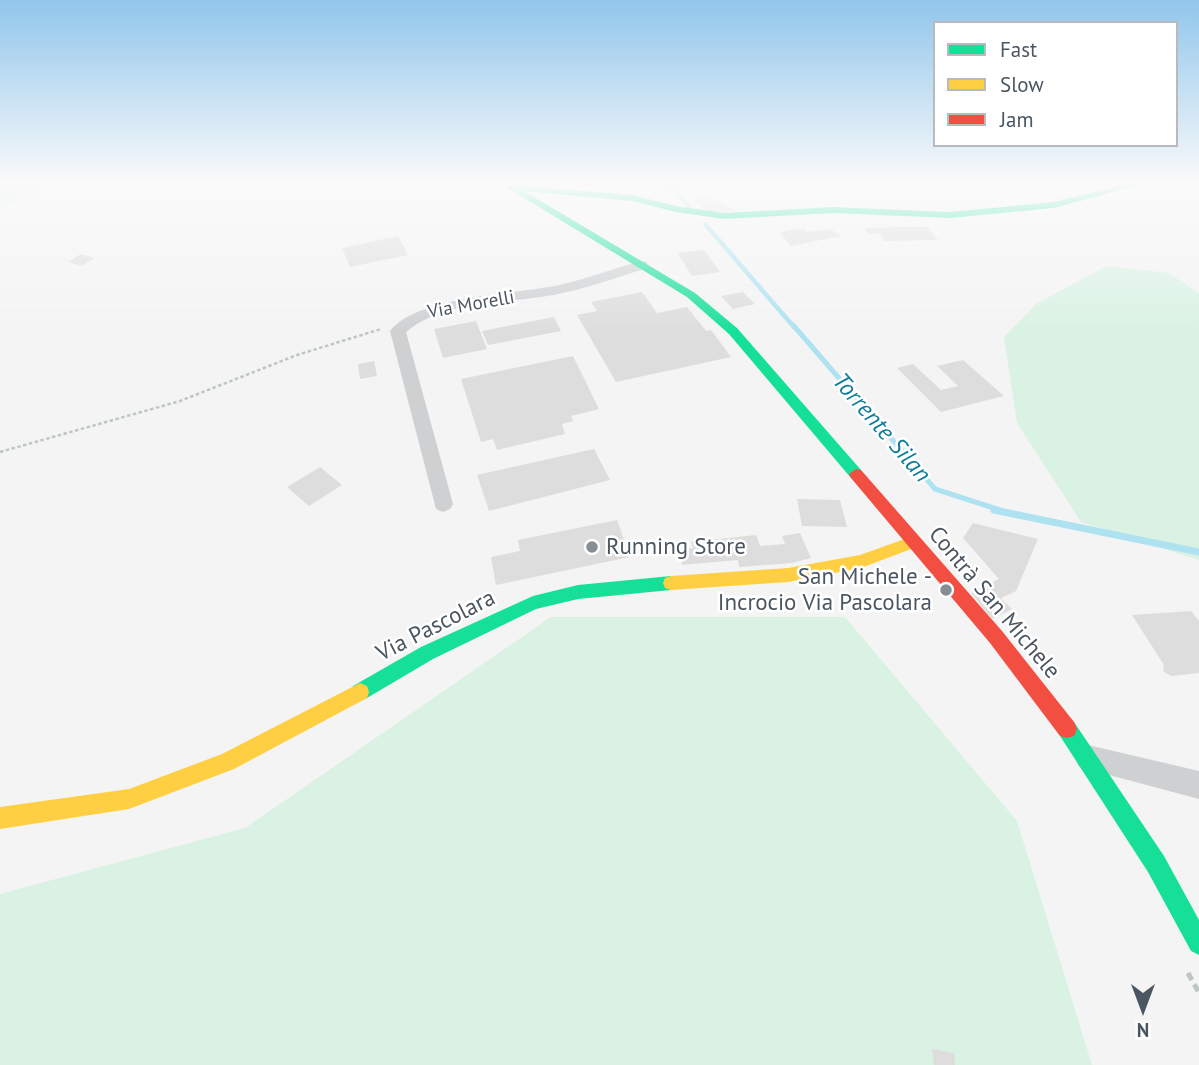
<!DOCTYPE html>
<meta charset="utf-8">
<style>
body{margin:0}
#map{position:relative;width:1199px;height:1065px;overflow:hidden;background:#f4f4f4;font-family:"PT Sans",sans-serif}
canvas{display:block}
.legend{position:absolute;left:933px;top:21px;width:245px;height:126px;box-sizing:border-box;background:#fff;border:2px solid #b7bbc0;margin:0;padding:9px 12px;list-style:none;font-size:21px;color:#4a5661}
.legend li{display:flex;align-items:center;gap:14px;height:35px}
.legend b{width:35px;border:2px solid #b7bbc0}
.north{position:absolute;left:1108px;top:974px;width:70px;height:70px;-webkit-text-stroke:5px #fff;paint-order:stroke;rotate:180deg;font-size:19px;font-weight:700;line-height:28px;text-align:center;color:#4a5661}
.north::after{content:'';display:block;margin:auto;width:24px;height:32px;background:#4a5661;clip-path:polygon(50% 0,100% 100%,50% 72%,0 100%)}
</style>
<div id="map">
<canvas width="1199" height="1065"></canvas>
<ul class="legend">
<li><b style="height:9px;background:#16e098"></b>Fast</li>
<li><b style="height:9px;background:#ffcf43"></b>Slow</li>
<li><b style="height:9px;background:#f24e42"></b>Jam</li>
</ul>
<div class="north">N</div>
</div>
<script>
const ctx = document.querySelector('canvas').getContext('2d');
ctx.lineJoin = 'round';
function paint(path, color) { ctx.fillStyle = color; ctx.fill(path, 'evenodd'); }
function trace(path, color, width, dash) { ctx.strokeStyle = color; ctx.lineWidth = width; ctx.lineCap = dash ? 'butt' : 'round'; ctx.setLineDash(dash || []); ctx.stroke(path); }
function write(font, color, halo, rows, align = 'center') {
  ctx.font = font + ' "PT Sans",sans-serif'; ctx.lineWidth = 5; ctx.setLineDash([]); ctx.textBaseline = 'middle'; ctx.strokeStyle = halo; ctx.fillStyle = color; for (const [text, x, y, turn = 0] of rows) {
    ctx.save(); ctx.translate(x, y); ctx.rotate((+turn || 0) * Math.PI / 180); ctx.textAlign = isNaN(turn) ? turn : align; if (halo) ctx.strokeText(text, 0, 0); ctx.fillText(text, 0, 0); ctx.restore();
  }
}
paint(new Path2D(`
 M 0,184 L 52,184 L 0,209 Z
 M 1106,266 L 1169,273 L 1199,293 L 1199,560 L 1081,522 L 1017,423 L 1004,337 L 1036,304 Z
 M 551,617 L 845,617 L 1017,821 L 1092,1065 L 0,1065 L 0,894 L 245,828 Z`), '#d9f2e3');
trace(new Path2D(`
 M 667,184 L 690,207
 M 705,224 L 794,327`), '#aee2f0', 4.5);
trace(new Path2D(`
 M 793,325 L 935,489 L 1003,511`), '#aee2f0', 5);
trace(new Path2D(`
 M 994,510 L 1199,552`), '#aee2f0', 7);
paint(new Path2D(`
 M 705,198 L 710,202 L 720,200 L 735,211 L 708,212 L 694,201 Z
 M 892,227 L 928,227 L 938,240 L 884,241 L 880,234 L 868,234 L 864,228 Z
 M 803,228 L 807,232 L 831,229 L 841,236 L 791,246 L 779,232 Z
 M 398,236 L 408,255 L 350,267 L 342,248 Z
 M 704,250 L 720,272 L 692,276 L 677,253 Z
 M 81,254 L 95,258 L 81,266 L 68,262 Z
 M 642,292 L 657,313 L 687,307 L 706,331 L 711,330 L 731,357 L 616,382 L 577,315 L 597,311 L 591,302 Z
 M 743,292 L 755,304 L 733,309 L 721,296 Z
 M 554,317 L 561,331 L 488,345 L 482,331 Z
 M 476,321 L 487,349 L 443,358 L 434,329 Z
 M 573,356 L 599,409 L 571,416 L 573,421 L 562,424 L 565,434 L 497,450 L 493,439 L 481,442 L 461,379 Z
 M 963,360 L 1004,396 L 941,412 L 897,368 L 913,364 L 941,390 L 958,386 L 937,366 Z
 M 374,361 L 377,376 L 360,379 L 358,364 Z
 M 594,449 L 610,480 L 489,511 L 477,475 Z
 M 320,467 L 342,485 L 309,506 L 287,487 Z
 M 797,499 L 840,500 L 847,527 L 802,526 Z
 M 617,520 L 630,557 L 496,585 L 491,557 L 520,551 L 518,540 Z
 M 973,523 L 1038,539 L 1016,591 L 1001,598 L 1012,609 L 992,619 L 971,593 L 999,579 L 963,538 Z
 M 800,533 L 811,558 L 792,563 L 739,567 L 738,560 L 682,565 L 679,549 L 693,548 L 691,542 L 756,535 L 760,546 L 785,544 L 782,536 Z
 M 1191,611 L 1199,621 L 1199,673 L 1171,676 L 1163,671 L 1164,665 L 1132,615 Z
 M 932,1049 L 954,1053 L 955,1065 L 934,1065 Z`), '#ddddde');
trace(new Path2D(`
 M 1044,184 L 1051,190
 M 0,452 L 180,401 L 297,355 L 381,329`), '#bcc7c4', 2.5, [3.5, 2.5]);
trace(new Path2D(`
 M 1188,973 L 1199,993`), '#bcc7c4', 5, [8, 5]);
paint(new Path2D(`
 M 642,261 L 647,262 L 647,268 C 616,278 585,289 553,295 C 506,304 444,300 406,332 L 453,504 L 450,509 L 443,512 L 436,509 L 390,331 C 419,295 515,295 559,285 C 587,279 614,268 642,261 Z
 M 1088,745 L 1199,771 L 1199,799 L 1079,767 L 1075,758 L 1079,749 Z`), '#ced0d2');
paint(new Path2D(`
 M 501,184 L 632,195 L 676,206 L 724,213 L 833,207 L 950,212 L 1054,202 L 1126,184 L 1142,184 L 1054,208 L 950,218 L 833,213 L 724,219 L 676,212 L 632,201 L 524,191 L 695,293 L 737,328 L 861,470 L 863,474 L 856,479 L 851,478 L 729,334 L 687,297 Z
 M 671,576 L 677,578 L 679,583 L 677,588 L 671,590 L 578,599 L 536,609 L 433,659 L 367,698 L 360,701 L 353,698 L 351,692 L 353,686 L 421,647 L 533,596 L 578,585 Z
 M 1067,720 L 1074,722 L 1164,856 L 1199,920 L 1199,955 L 1191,951 L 1148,872 L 1060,736 L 1057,729 L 1060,722 Z`), '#16e098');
paint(new Path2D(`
 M 913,536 L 919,538 L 921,542 L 919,546 L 861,568 L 788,582 L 671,590 L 665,588 L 663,583 L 665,578 L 671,576 L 788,568 L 860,555 Z
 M 360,683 L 367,686 L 369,692 L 367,698 L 234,769 L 129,809 L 0,829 L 0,807 L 129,789 L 222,754 Z`), '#ffcf43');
paint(new Path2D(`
 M 856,469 L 861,470 L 1002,631 L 1074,722 L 1077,729 L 1074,736 L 1067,738 L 1060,736 L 990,643 L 851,478 L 849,474 Z`), '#f24e42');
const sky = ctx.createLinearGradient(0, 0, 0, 333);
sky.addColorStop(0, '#91c6eb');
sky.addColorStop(0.55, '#fafafa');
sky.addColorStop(1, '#fafafa00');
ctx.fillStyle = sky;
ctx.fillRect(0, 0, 1199, 333);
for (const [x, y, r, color] of [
 [592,547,7,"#868d94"],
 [946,590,7,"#868d94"]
]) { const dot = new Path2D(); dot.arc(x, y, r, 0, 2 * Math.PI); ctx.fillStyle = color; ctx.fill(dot); trace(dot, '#fff', 2.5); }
write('19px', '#4a5661', '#fff', [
 ["Via Morelli",471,305,-10]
]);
write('23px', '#4a5661', '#fff', [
 ["Running Store",606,547],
 ["San Michele -",932,577,"right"],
 ["Incrocio Via Pascolara",932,603,"right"]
], 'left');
write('23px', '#4a5661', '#fff', [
 ["Contrà San Michele",994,603,50],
 ["Via Pascolara",436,626,-27]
]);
write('italic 24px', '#0c7c9b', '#fff', [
 ["Torrente Silan",881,428,49]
]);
</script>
